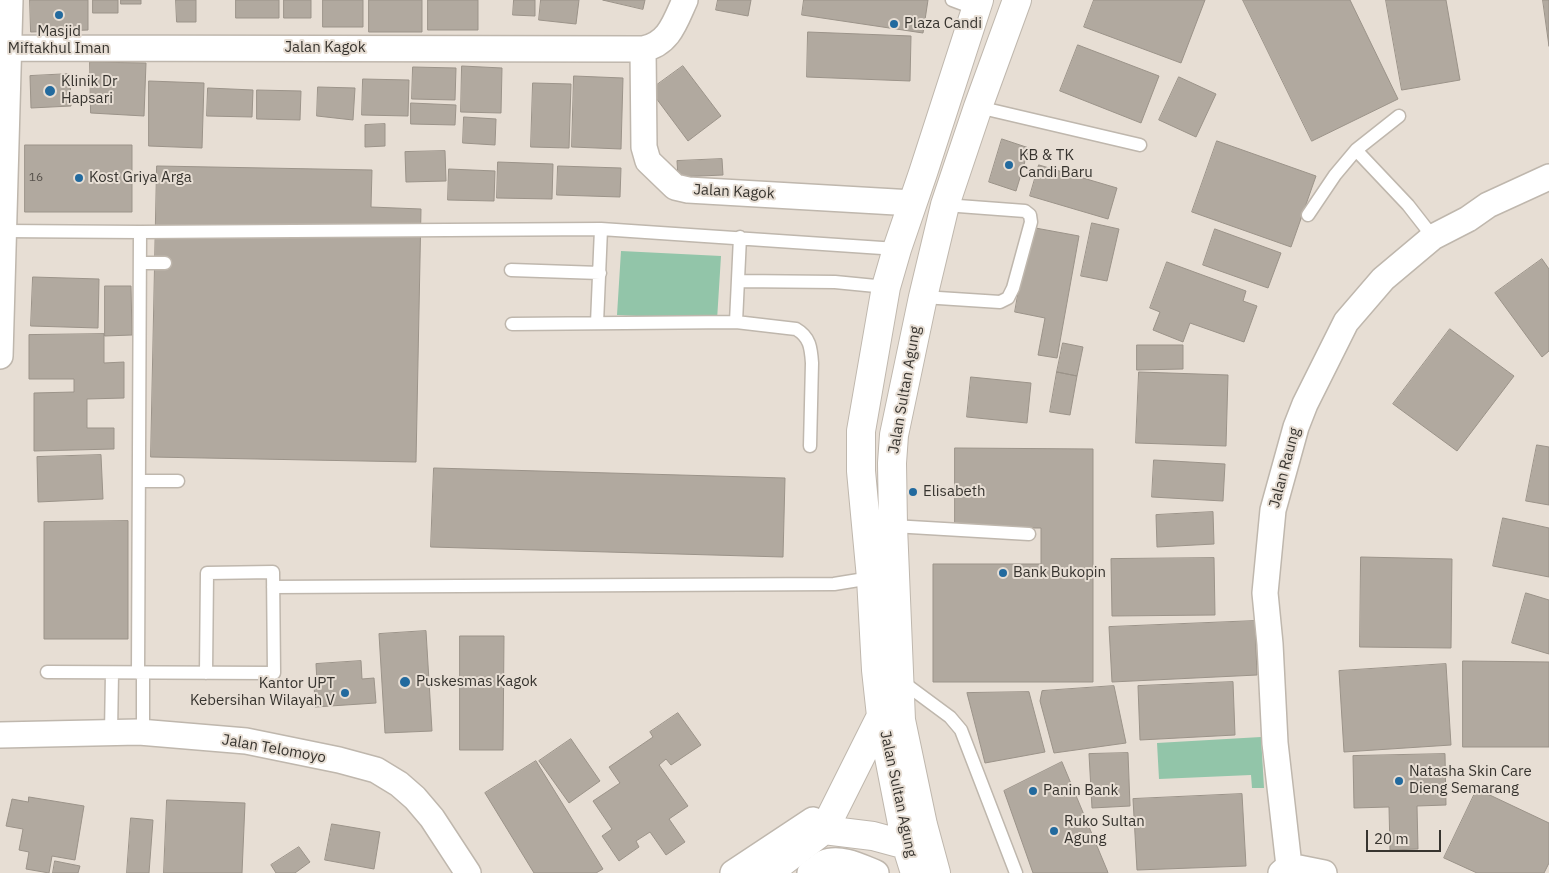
<!DOCTYPE html>
<style>
body{margin:0}
#map{position:relative;width:1549px;height:873px;overflow:hidden;background:#e7ded4;font-family:"IBM Plex Sans",sans-serif}
canvas{display:block}
.scale{position:absolute;left:1366px;top:830px;width:75px;height:22px;box-sizing:border-box;border:2px solid #37342f;border-top:0;padding-left:6px;font-size:15px;line-height:18px;white-space:nowrap;color:#37342f;-webkit-text-stroke:4px #e7ded4;paint-order:stroke}
</style>
<div id="map">
<canvas width="1549" height="873"></canvas>
<div class="scale">20 m</div>
</div>
<script>
const ctx = document.querySelector('canvas').getContext('2d');
ctx.lineJoin = 'round';
function paint(path, color) { ctx.fillStyle = color; ctx.fill(path, 'evenodd'); }
function trace(path, color, width, dash) { ctx.strokeStyle = color; ctx.lineWidth = width; ctx.lineCap = dash ? 'butt' : 'round'; ctx.setLineDash(dash || []); ctx.stroke(path); }
function write(font, color, halo, rows, align = 'center') {
  ctx.font = font + ' "IBM Plex Sans",sans-serif'; ctx.lineWidth = 4; ctx.setLineDash([]); ctx.textBaseline = 'middle'; ctx.strokeStyle = halo; ctx.fillStyle = color; for (const [text, x, y, turn = 0] of rows) {
    ctx.save(); ctx.translate(x, y); ctx.rotate((+turn || 0) * Math.PI / 180); ctx.textAlign = isNaN(turn) ? turn : align; if (halo) ctx.strokeText(text, 0, 0); ctx.fillText(text, 0, 0); ctx.restore();
  }
}
paint(new Path2D(`
 M 621,251 L 721,256 L 717,320 L 617,315 Z
 M 1261,737 L 1264,788 L 1252,788 L 1251,775 L 1159,779 L 1157,743 Z`), '#92c5a9');
const building = new Path2D(`
 M 30,0 L 88,0 L 88,30 L 31,32 Z
 M 93,0 L 118,0 L 118,13 L 93,13 Z
 M 121,0 L 141,0 L 141,4 L 121,4 Z
 M 176,0 L 196,0 L 196,22 L 177,22 Z
 M 236,0 L 279,0 L 279,18 L 236,18 Z
 M 284,0 L 311,0 L 311,18 L 284,18 Z
 M 323,0 L 363,0 L 363,27 L 323,27 Z
 M 369,0 L 422,0 L 422,32 L 369,32 Z
 M 428,0 L 478,0 L 478,30 L 428,30 Z
 M 514,0 L 535,0 L 535,16 L 513,15 Z
 M 541,0 L 579,0 L 576,24 L 539,20 Z
 M 603,0 L 645,0 L 643,9 Z
 M 718,0 L 751,0 L 748,16 L 716,10 Z
 M 804,0 L 928,0 L 923,33 L 802,15 Z
 M 1094,0 L 1205,0 L 1181,63 L 1084,27 Z
 M 1243,0 L 1350,0 L 1398,99 L 1312,141 Z
 M 1386,0 L 1446,0 L 1460,80 L 1402,90 Z
 M 1543,0 L 1549,0 L 1549,46 Z
 M 808,32 L 911,36 L 910,81 L 807,77 Z
 M 1078,45 L 1159,76 L 1141,123 L 1060,91 Z
 M 90,62 L 146,63 L 144,116 L 91,113 Z
 M 462,66 L 502,68 L 501,113 L 461,112 Z
 M 683,66 L 721,116 L 688,141 L 650,90 Z
 M 413,67 L 456,68 L 455,100 L 412,99 Z
 M 70,74 L 71,106 L 31,108 L 30,76 Z
 M 574,76 L 623,78 L 621,149 L 572,147 Z
 M 1179,77 L 1216,94 L 1196,137 L 1159,120 Z
 M 363,79 L 409,80 L 408,116 L 362,115 Z
 M 149,81 L 204,83 L 202,148 L 149,146 Z
 M 533,83 L 571,84 L 569,148 L 531,147 Z
 M 318,87 L 355,88 L 353,120 L 317,116 Z
 M 208,88 L 253,90 L 252,117 L 207,116 Z
 M 257,90 L 301,91 L 300,120 L 257,119 Z
 M 411,103 L 456,105 L 455,125 L 411,124 Z
 M 464,117 L 496,119 L 495,145 L 463,143 Z
 M 385,124 L 385,146 L 365,147 L 365,125 Z
 M 1002,139 L 1029,148 L 1016,191 L 989,182 Z
 M 1217,141 L 1316,176 L 1291,247 L 1192,212 Z
 M 25,145 L 132,145 L 132,212 L 25,212 Z
 M 445,151 L 446,181 L 406,182 L 405,152 Z
 M 722,159 L 723,175 L 678,177 L 677,161 Z
 M 498,162 L 553,164 L 552,199 L 497,198 Z
 M 1039,165 L 1117,188 L 1108,219 L 1030,196 Z
 M 157,166 L 372,170 L 371,207 L 421,209 L 416,462 L 151,457 Z
 M 558,166 L 621,168 L 620,197 L 557,195 Z
 M 449,169 L 495,171 L 494,201 L 448,200 Z
 M 1092,223 L 1119,229 L 1107,281 L 1081,276 Z
 M 1030,227 L 1079,236 L 1057,358 L 1038,355 L 1045,318 L 1015,312 Z
 M 1215,229 L 1281,253 L 1268,288 L 1203,265 Z
 M 1542,259 L 1549,269 L 1549,351 L 1542,357 L 1495,293 Z
 M 1167,262 L 1246,291 L 1243,301 L 1257,306 L 1244,342 L 1190,323 L 1183,342 L 1153,330 L 1160,312 L 1150,308 Z
 M 33,277 L 99,279 L 98,328 L 31,326 Z
 M 105,286 L 131,286 L 132,335 L 105,336 Z
 M 1450,329 L 1514,376 L 1457,451 L 1393,404 Z
 M 104,334 L 104,363 L 124,362 L 124,398 L 87,399 L 87,428 L 114,428 L 114,449 L 34,451 L 34,393 L 74,392 L 74,379 L 29,379 L 29,335 Z
 M 1063,343 L 1083,347 L 1077,376 L 1057,372 Z
 M 1137,345 L 1183,345 L 1183,369 L 1137,370 Z
 M 1057,372 L 1077,376 L 1070,415 L 1050,412 Z
 M 1139,372 L 1228,375 L 1226,446 L 1136,443 Z
 M 971,377 L 1031,383 L 1027,423 L 967,417 Z
 M 1537,445 L 1549,447 L 1549,505 L 1526,501 Z
 M 955,448 L 1093,449 L 1093,682 L 933,682 L 933,564 L 1041,564 L 1041,528 L 955,528 Z
 M 101,455 L 103,499 L 38,502 L 37,457 Z
 M 1154,460 L 1225,464 L 1223,501 L 1152,497 Z
 M 434,468 L 785,478 L 783,557 L 431,547 Z
 M 1213,512 L 1214,544 L 1157,547 L 1156,515 Z
 M 1503,518 L 1549,528 L 1549,577 L 1493,566 Z
 M 128,521 L 128,639 L 44,639 L 44,522 Z
 M 1361,557 L 1452,559 L 1451,648 L 1360,647 Z
 M 1214,558 L 1215,615 L 1112,616 L 1111,559 Z
 M 1526,593 L 1549,600 L 1549,654 L 1512,643 Z
 M 1255,621 L 1257,675 L 1112,682 L 1109,627 Z
 M 426,631 L 432,731 L 385,733 L 379,634 Z
 M 460,636 L 504,636 L 503,750 L 460,750 Z
 M 361,661 L 362,679 L 374,678 L 376,703 L 315,707 L 314,682 L 317,682 L 316,664 Z
 M 1463,661 L 1549,662 L 1549,747 L 1463,747 Z
 M 1446,664 L 1451,745 L 1344,752 L 1339,671 Z
 M 1233,682 L 1235,735 L 1140,740 L 1138,686 Z
 M 1114,686 L 1126,743 L 1054,753 L 1040,701 L 1042,691 Z
 M 1029,692 L 1045,752 L 985,763 L 967,693 Z
 M 678,713 L 701,745 L 671,765 L 666,759 L 659,765 L 688,806 L 669,819 L 685,842 L 666,855 L 650,832 L 636,841 L 639,847 L 619,861 L 602,836 L 612,829 L 593,801 L 620,783 L 609,767 L 653,737 L 650,732 Z
 M 571,739 L 600,781 L 569,803 L 539,761 Z
 M 1128,753 L 1130,806 L 1092,808 L 1089,754 Z
 M 1445,754 L 1446,805 L 1417,806 L 1418,849 L 1390,850 L 1389,807 L 1354,808 L 1353,756 Z
 M 536,761 L 603,869 L 596,873 L 534,873 L 485,793 Z
 M 1062,762 L 1107,870 L 1108,873 L 1033,873 L 1004,791 Z
 M 1477,789 L 1549,823 L 1549,863 L 1544,873 L 1477,873 L 1444,858 Z
 M 1242,794 L 1246,866 L 1137,870 L 1133,799 Z
 M 29,797 L 84,806 L 75,860 L 52,856 L 49,873 L 26,869 L 29,852 L 19,850 L 23,829 L 6,826 L 12,799 L 28,802 Z
 M 167,800 L 245,803 L 242,873 L 164,873 Z
 M 131,818 L 153,820 L 149,873 L 127,873 Z
 M 332,824 L 380,832 L 374,869 L 325,860 Z
 M 299,847 L 310,862 L 295,873 L 276,873 L 271,865 Z
 M 55,861 L 80,866 L 78,873 L 53,873 Z`);
paint(building, '#b1a99f');
trace(building, '#9b9389', 1);
const lane = new Path2D(`
 M 952,0 L 976,9
 M 978,107 L 1140,145
 M 1356,150 L 1399,116
 M 1308,215 L 1335,175 L 1356,150 L 1408,205 L 1433,237
 M 3,231 L 140,232 L 601,229
 M 140,263 L 165,263
 M 511,270 L 600,273
 M 739,281 L 835,282 L 886,287
 M 923,297 L 1000,302 L 1008,298 L 1013,288 L 1031,222 L 1030,215 L 1025,211 L 945,205
 M 736,322 L 796,329 C 810,337 811,348 812,363 L 810,446
 M 597,323 L 601,229 L 897,249
 M 512,324 L 736,322 L 740,237
 M 139,481 L 178,481
 M 893,526 L 1029,534
 M 273,587 L 834,584 L 871,578
 M 47,672 L 274,673 L 273,572 L 207,573 L 206,673
 M 138,673 L 140,232
 M 900,680 L 950,717 L 961,730 L 1016,873
 M 111,733 L 112,673
 M 143,733 L 143,673`);
const street = new Path2D(`
 M 685,0 C 675,22 669,44 643,49 L 644,147 L 648,161 L 675,187 L 688,190 L 913,203
 M 7,48 L 643,49
 M 0,356 L 10,0
 M 0,735 L 139,732 L 246,741 L 339,760 L 376,770 L 399,784 L 415,798 L 432,818 L 468,873
 M 1289,866 L 1324,873
 M 733,873 L 813,820 L 824,830
 M 810,873 C 815,870 819,866 824,863 C 840,856 861,867 876,873
 M 1281,873 L 1289,866 L 1275,743 L 1270,644 L 1265,593 L 1273,510 L 1296,427 L 1305,404 L 1346,322 L 1383,279 L 1433,237 L 1468,219 L 1488,205 L 1549,177`);
const highway = new Path2D(`
 M 824,830 L 873,836 L 921,849
 M 768,873 L 824,830 L 881,716
 M 915,873 L 906,844 L 881,716 L 876,670 L 871,578 L 861,471 L 861,431 L 886,287 L 897,249 L 923,173 L 979,0
 M 936,873 L 923,825 L 901,720 L 893,526 L 892,463 L 894,435 L 923,297 L 945,205 L 978,107 L 1017,0`);
trace(lane, '#bfb7ad', 15);
trace(street, '#bfb7ad', 28);
trace(highway, '#bfb7ad', 30);
trace(lane, '#fff', 12);
trace(street, '#fff', 25);
trace(highway, '#fff', 28);
for (const [x, y, r, color] of [
 [59,15,5,"#226a9e"],
 [894,24,5,"#226a9e"],
 [50,91,6,"#226a9e"],
 [1009,165,5,"#226a9e"],
 [79,178,5,"#226a9e"],
 [913,492,5,"#226a9e"],
 [1003,573,5,"#226a9e"],
 [405,682,6,"#226a9e"],
 [345,693,5,"#226a9e"],
 [1399,781,5,"#226a9e"],
 [1033,791,5,"#226a9e"],
 [1054,831,5,"#226a9e"]
]) { const dot = new Path2D(); dot.arc(x, y, r, 0, 2 * Math.PI); ctx.fillStyle = color; ctx.fill(dot); trace(dot, '#e7ded4', 2); }
write('12px', '#56514b', null, [
 ["16",36,178]
]);
write('15px', '#37342f', '#e7ded4', [
 ["Plaza Candi",904,24],
 ["Masjid",59,32,"center"],
 ["Miftakhul Iman",59,49,"center"],
 ["Klinik Dr",61,82],
 ["Hapsari",61,99],
 ["KB & TK",1019,156],
 ["Candi Baru",1019,173],
 ["Kost Griya Arga",89,178],
 ["Elisabeth",923,492],
 ["Bank Bukopin",1013,573],
 ["Puskesmas Kagok",416,682],
 ["Kantor UPT",335,684,"right"],
 ["Kebersihan Wilayah V",335,701,"right"],
 ["Natasha Skin Care",1409,772],
 ["Dieng Semarang",1409,789],
 ["Panin Bank",1043,791],
 ["Ruko Sultan",1064,822],
 ["Agung",1064,839]
], 'left');
write('15px', '#37342f', '#e7ded4', [
 ["Jalan Kagok",325,48],
 ["Jalan Kagok",734,192,3],
 ["Jalan Sultan Agung",905,390,-80],
 ["Jalan Raung",1285,468,-75],
 ["Jalan Telomoyo",274,749,10],
 ["Jalan Sultan Agung",898,794,78]
]);
</script>
